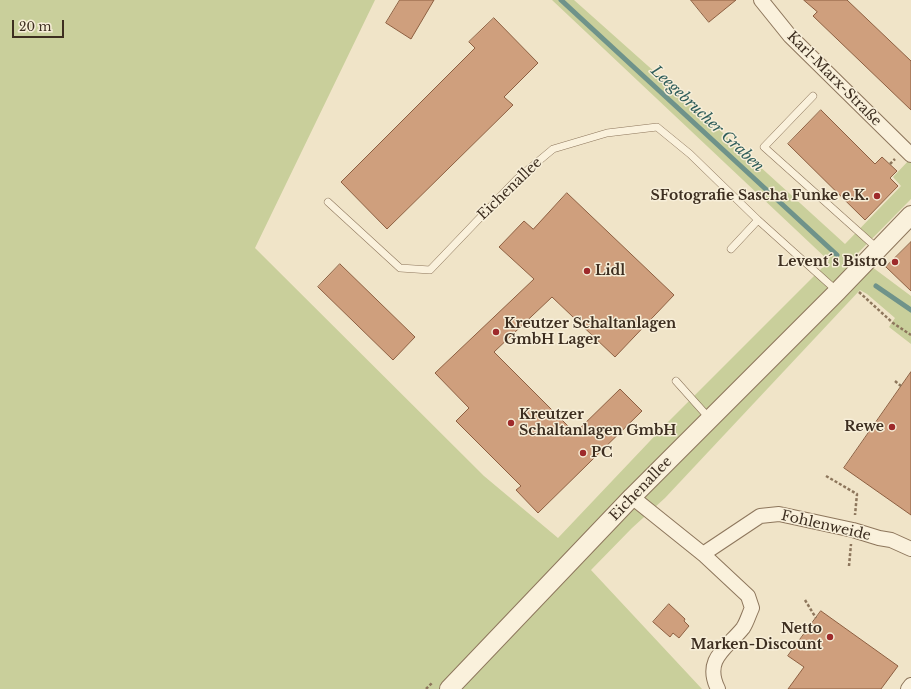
<!DOCTYPE html>
<meta charset="utf-8">
<style>
body{margin:0}
#map{position:relative;width:911px;height:689px;overflow:hidden;background:#f0e4c8;font-family:"Libre Baskerville",serif}
canvas{display:block}
.scale{position:absolute;left:12px;top:20px;width:52px;height:18px;box-sizing:border-box;border:2px solid #3d2e20;border-top:0;padding-left:5px;font-size:12px;line-height:14px;white-space:nowrap;color:#3d2e20;-webkit-text-stroke:3px #f7eed8;paint-order:stroke}
</style>
<div id="map">
<canvas width="911" height="689"></canvas>
<div class="scale">20 m</div>
</div>
<script>
const ctx = document.querySelector('canvas').getContext('2d');
ctx.lineJoin = 'round';
function paint(path, color) { ctx.fillStyle = color; ctx.fill(path, 'evenodd'); }
function trace(path, color, width, dash) { ctx.strokeStyle = color; ctx.lineWidth = width; ctx.lineCap = dash ? 'butt' : 'round'; ctx.setLineDash(dash || []); ctx.stroke(path); }
function write(font, color, halo, rows, align = 'center') {
  ctx.font = font + ' "Libre Baskerville",serif'; ctx.lineWidth = 3; ctx.setLineDash([]); ctx.textBaseline = 'middle'; ctx.strokeStyle = halo; ctx.fillStyle = color; for (const [text, x, y, turn = 0] of rows) {
    ctx.save(); ctx.translate(x, y); ctx.rotate((+turn || 0) * Math.PI / 180); ctx.textAlign = isNaN(turn) ? turn : align; if (halo) ctx.strokeText(text, 0, 0); ctx.fillText(text, 0, 0); ctx.restore();
  }
}
paint(new Path2D(`
 M 0,0 L 375,0 L 255,248 L 484,476 L 558,538 L 667,423 L 829,261 L 552,0 L 574,0 L 712,123 L 845,244 L 901,186 L 893,177 L 911,158 L 911,199 L 856,255 L 911,296 L 911,344 L 889,327 L 895,318 L 867,294 L 860,290 L 665,498 L 632,528 L 591,570 L 702,689 L 0,689 Z`), '#c9cf9b');
trace(new Path2D(`
 M 561,0 L 837,255
 M 876,286 L 911,310`), '#6f938a', 5);
const building = new Path2D(`
 M 400,0 L 434,0 L 411,39 L 386,23 Z
 M 691,0 L 736,0 L 709,22 Z
 M 804,0 L 847,0 L 911,61 L 911,110 L 813,16 L 817,12 Z
 M 494,18 L 538,63 L 504,97 L 513,105 L 387,229 L 341,182 L 475,48 L 469,42 Z
 M 821,110 L 875,164 L 882,157 L 897,171 L 890,178 L 898,186 L 865,220 L 788,144 Z
 M 567,193 L 674,295 L 615,357 L 552,297 L 494,352 L 575,433 L 620,389 L 642,411 L 538,513 L 516,490 L 521,486 L 456,421 L 469,408 L 435,373 L 534,279 L 499,247 L 524,221 L 533,229 Z
 M 911,242 L 911,291 L 886,267 Z
 M 340,264 L 415,337 L 393,360 L 318,287 Z
 M 911,372 L 911,515 L 844,468 Z
 M 669,604 L 685,619 L 684,621 L 689,626 L 679,638 L 673,633 L 670,637 L 653,622 Z
 M 821,611 L 898,666 L 881,689 L 788,689 L 804,667 L 788,656 Z`);
paint(building, '#cf9f7d');
trace(building, '#8d5f41', 1);
const service = new Path2D(`
 M 813,96 L 764,147 L 878,249
 M 328,202 L 400,268 L 430,270 L 517,179 L 553,149 L 607,133 L 657,127 L 690,154 L 758,220 L 837,291
 M 731,249 L 758,220
 M 676,381 L 710,419`);
const minor = new Path2D(`
 M 761,0 L 790,36 L 911,155
 M 632,497 L 703,554 L 748,596 L 752,608 C 749,614 747,622 743,628 C 727,648 703,659 718,689
 M 703,554 L 760,516 L 779,514 L 853,530 L 879,538 L 891,540 L 911,549
 M 908,689 L 911,685`);
const tertiary = new Path2D(`
 M 449,689 L 632,497 L 837,292 L 911,215`);
trace(service, '#8d765c', 8);
trace(minor, '#8d765c', 16);
trace(tertiary, '#8d765c', 20);
trace(new Path2D(`
 M 890,164 L 895,159
 M 859,292 L 893,323 L 911,335
 M 895,381 L 901,386
 M 826,476 L 857,494 L 855,515
 M 849,566 L 851,544
 M 805,600 L 816,618
 M 426,689 L 433,682`), '#8d765c', 2.5, [3, 2]);
trace(service, '#faf1dc', 7);
trace(minor, '#faf1dc', 14);
trace(tertiary, '#faf1dc', 18);
for (const [x, y, r, color] of [
 [877,196,4,"#9e2a2b"],
 [895,262,4,"#9e2a2b"],
 [587,271,4,"#9e2a2b"],
 [496,332,4,"#9e2a2b"],
 [511,423,4,"#9e2a2b"],
 [892,427,4,"#9e2a2b"],
 [583,453,4,"#9e2a2b"],
 [830,637,4,"#9e2a2b"]
]) { const dot = new Path2D(); dot.arc(x, y, r, 0, 2 * Math.PI); ctx.fillStyle = color; ctx.fill(dot); trace(dot, '#f7eed8', 1.5); }
write('14px', '#3d2e20', '#f7eed8', [
 ["Karl-Marx-Straße",834,79,45],
 ["Eichenallee",510,189,-44],
 ["Eichenallee",641,489,-46],
 ["Fohlenweide",826,526,13]
]);
write('bold 14px', '#3d2e20', '#f7eed8', [
 ["SFotografie Sascha Funke e.K.",869,196],
 ["Levent´s Bistro",887,262],
 ["Lidl",595,271,"left"],
 ["Kreutzer Schaltanlagen",504,324,"left"],
 ["GmbH Lager",504,340,"left"],
 ["Kreutzer",519,415,"left"],
 ["Schaltanlagen GmbH",519,431,"left"],
 ["Rewe",884,427],
 ["PC",591,453,"left"],
 ["Netto",822,629],
 ["Marken-Discount",822,645]
], 'right');
write('italic 15px', '#2f5d5a', '#f7eed8', [
 ["Leegebrucher Graben",707,119,43]
]);
</script>
